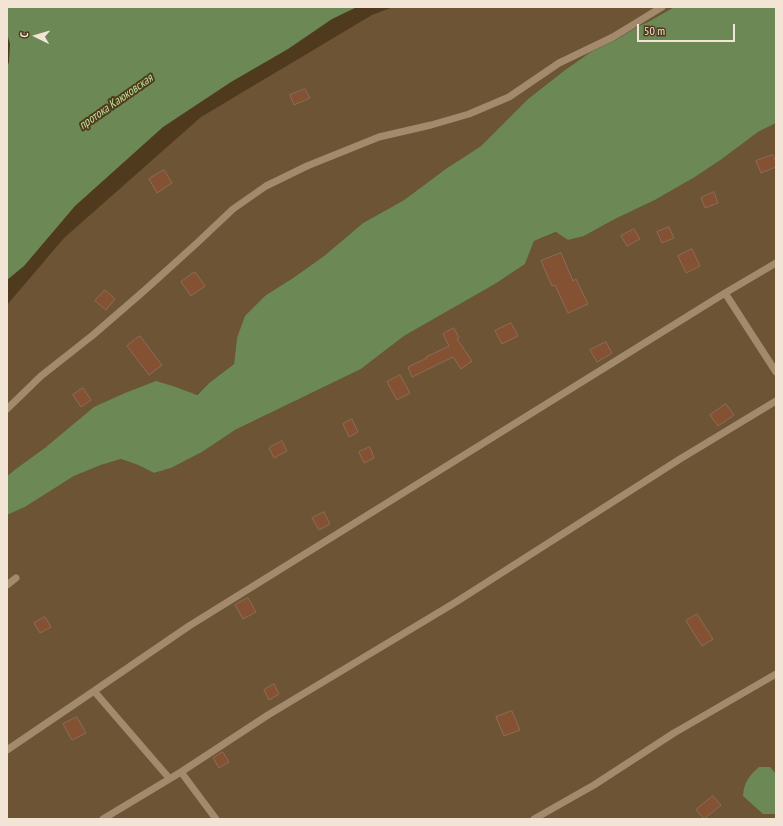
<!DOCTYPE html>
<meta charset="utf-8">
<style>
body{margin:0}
#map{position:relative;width:783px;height:826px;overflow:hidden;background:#503a1e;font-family:"PT Sans Narrow",sans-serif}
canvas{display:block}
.frame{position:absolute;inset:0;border:8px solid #f3e5d5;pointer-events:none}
.north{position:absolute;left:16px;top:16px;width:40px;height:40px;-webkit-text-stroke:3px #503a1e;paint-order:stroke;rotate:275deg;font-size:11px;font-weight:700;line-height:16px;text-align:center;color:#f3e5d5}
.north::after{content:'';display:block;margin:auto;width:14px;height:18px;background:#f3e5d5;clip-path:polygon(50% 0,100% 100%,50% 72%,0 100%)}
.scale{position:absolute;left:637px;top:24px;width:98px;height:18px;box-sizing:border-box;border:2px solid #f3e5d5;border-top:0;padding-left:5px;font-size:12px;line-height:14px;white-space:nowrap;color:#f3e5d5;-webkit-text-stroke:3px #503a1e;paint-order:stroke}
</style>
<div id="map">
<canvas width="783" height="826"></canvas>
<div class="frame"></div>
<div class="north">С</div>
<div class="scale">50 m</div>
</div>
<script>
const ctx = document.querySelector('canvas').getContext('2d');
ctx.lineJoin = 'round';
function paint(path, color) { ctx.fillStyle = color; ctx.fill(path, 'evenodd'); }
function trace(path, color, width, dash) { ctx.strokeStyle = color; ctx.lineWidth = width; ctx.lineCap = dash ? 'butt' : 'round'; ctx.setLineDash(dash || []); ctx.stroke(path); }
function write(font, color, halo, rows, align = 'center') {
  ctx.font = font + ' "PT Sans Narrow",sans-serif'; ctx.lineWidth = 4; ctx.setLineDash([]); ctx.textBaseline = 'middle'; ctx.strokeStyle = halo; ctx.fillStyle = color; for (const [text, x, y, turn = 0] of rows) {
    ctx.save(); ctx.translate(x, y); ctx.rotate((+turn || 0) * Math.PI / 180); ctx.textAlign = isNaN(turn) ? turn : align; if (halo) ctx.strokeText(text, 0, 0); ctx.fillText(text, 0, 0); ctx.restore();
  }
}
paint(new Path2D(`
 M 393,7 L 674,7 L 648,22 L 599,47 L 565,70 L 528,99 L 481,146 L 447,168 L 404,200 L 363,223 L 324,256 L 293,278 L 266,295 L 237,338 L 234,364 L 209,383 L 196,395 L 176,387 L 46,447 L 17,468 L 7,476 L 7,305 L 64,238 L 201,117 L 372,15 Z
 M 776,123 L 776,819 L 7,819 L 7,515 L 25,507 L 74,476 L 101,465 L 121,459 L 138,465 L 154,473 L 171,468 L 202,452 L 235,430 L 361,369 L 404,336 L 495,284 L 525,264 L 534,241 L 557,232 L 568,240 L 584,236 L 615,219 L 655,200 L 695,177 L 722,159 L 758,132 Z`), '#6d5435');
paint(new Path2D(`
 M 7,7 L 357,7 L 332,19 L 288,49 L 231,82 L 163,127 L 75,206 L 24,266 L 7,280 L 7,67 L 9,62 L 10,44 L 7,33 Z
 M 674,7 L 776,7 L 776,123 L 758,132 L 722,159 L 695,177 L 655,200 L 615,219 L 584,236 L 568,240 L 556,232 L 534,241 L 525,264 L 495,284 L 404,336 L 361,369 L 235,430 L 202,452 L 171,468 L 154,473 L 138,465 L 121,459 L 101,465 L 74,476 L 25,507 L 7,515 L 7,476 L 17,468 L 46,447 L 94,407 L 125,393 L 156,381 L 176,387 L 197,395 L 209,383 L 234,364 L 237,338 L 245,316 L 266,295 L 293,278 L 324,256 L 363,223 L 404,200 L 447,168 L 481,146 L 528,99 L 565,70 L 611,38 L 648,22 Z
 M 759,767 L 770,767 L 776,774 L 776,816 L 775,814 L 763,814 L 743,796 C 744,782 749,776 759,767 Z`), '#6c8854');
const building = new Path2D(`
 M 305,89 L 310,98 L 294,105 L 290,95 Z
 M 773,155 L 776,162 L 776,167 L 761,173 L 756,161 Z
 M 164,170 L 172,183 L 157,193 L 149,179 Z
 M 714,192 L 718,203 L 705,208 L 701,198 Z
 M 669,227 L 674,238 L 662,243 L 657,232 Z
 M 634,229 L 640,239 L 627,246 L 621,236 Z
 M 692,249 L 700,266 L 686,273 L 678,256 Z
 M 561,253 L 573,281 L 576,279 L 588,304 L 568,313 L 555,285 L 552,286 L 541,261 Z
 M 195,272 L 205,286 L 191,296 L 181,282 Z
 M 105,290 L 115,299 L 106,310 L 95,301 Z
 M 511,323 L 518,336 L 502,344 L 495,331 Z
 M 454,328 L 459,338 L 457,339 L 472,361 L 461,369 L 453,357 L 412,377 L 408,367 L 427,358 L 426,357 L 449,346 L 443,334 Z
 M 140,336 L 162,365 L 149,375 L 127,346 Z
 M 606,342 L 612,353 L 597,362 L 590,350 Z
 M 400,375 L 410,393 L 397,400 L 387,382 Z
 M 83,388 L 91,400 L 81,407 L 73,395 Z
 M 726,404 L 734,415 L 718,426 L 710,415 Z
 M 352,419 L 358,432 L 349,437 L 343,424 Z
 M 282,441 L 287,451 L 274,458 L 269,448 Z
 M 370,447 L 374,458 L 364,463 L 359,452 Z
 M 324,512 L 330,524 L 319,530 L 312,518 Z
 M 248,598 L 256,612 L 243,619 L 235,605 Z
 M 697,614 L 713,639 L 702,646 L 686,621 Z
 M 45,617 L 51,627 L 40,633 L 34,623 Z
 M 274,684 L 279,694 L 269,700 L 264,690 Z
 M 512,711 L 520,730 L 504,736 L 496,717 Z
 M 77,717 L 86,733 L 72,740 L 63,724 Z
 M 223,752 L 229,762 L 219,768 L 213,758 Z
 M 713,796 L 721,805 L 704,819 L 696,810 Z`);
paint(building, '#845133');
trace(building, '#8d6b58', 1);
const lane = new Path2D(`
 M 725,293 L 776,372
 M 7,409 L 41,376 L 93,335 L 145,290 L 197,243 L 233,209 L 266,186 L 307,166 L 379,137 L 431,125 L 469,114 L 509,97 L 559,63 L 613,37 L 662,7
 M 7,585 L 16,578
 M 94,691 L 169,778
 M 7,750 L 94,691 L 189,626 L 725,293 L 776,263
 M 181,772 L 216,819
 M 103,819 L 181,772 L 268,715 L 456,602 L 680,459 L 776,401
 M 534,819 L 594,785 L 674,733 L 776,674`);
trace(lane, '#6a573f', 8);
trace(lane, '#a48a6c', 7);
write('italic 12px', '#bbe597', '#503a1e', [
 ["протока Каюковская",116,102,-35]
]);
</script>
